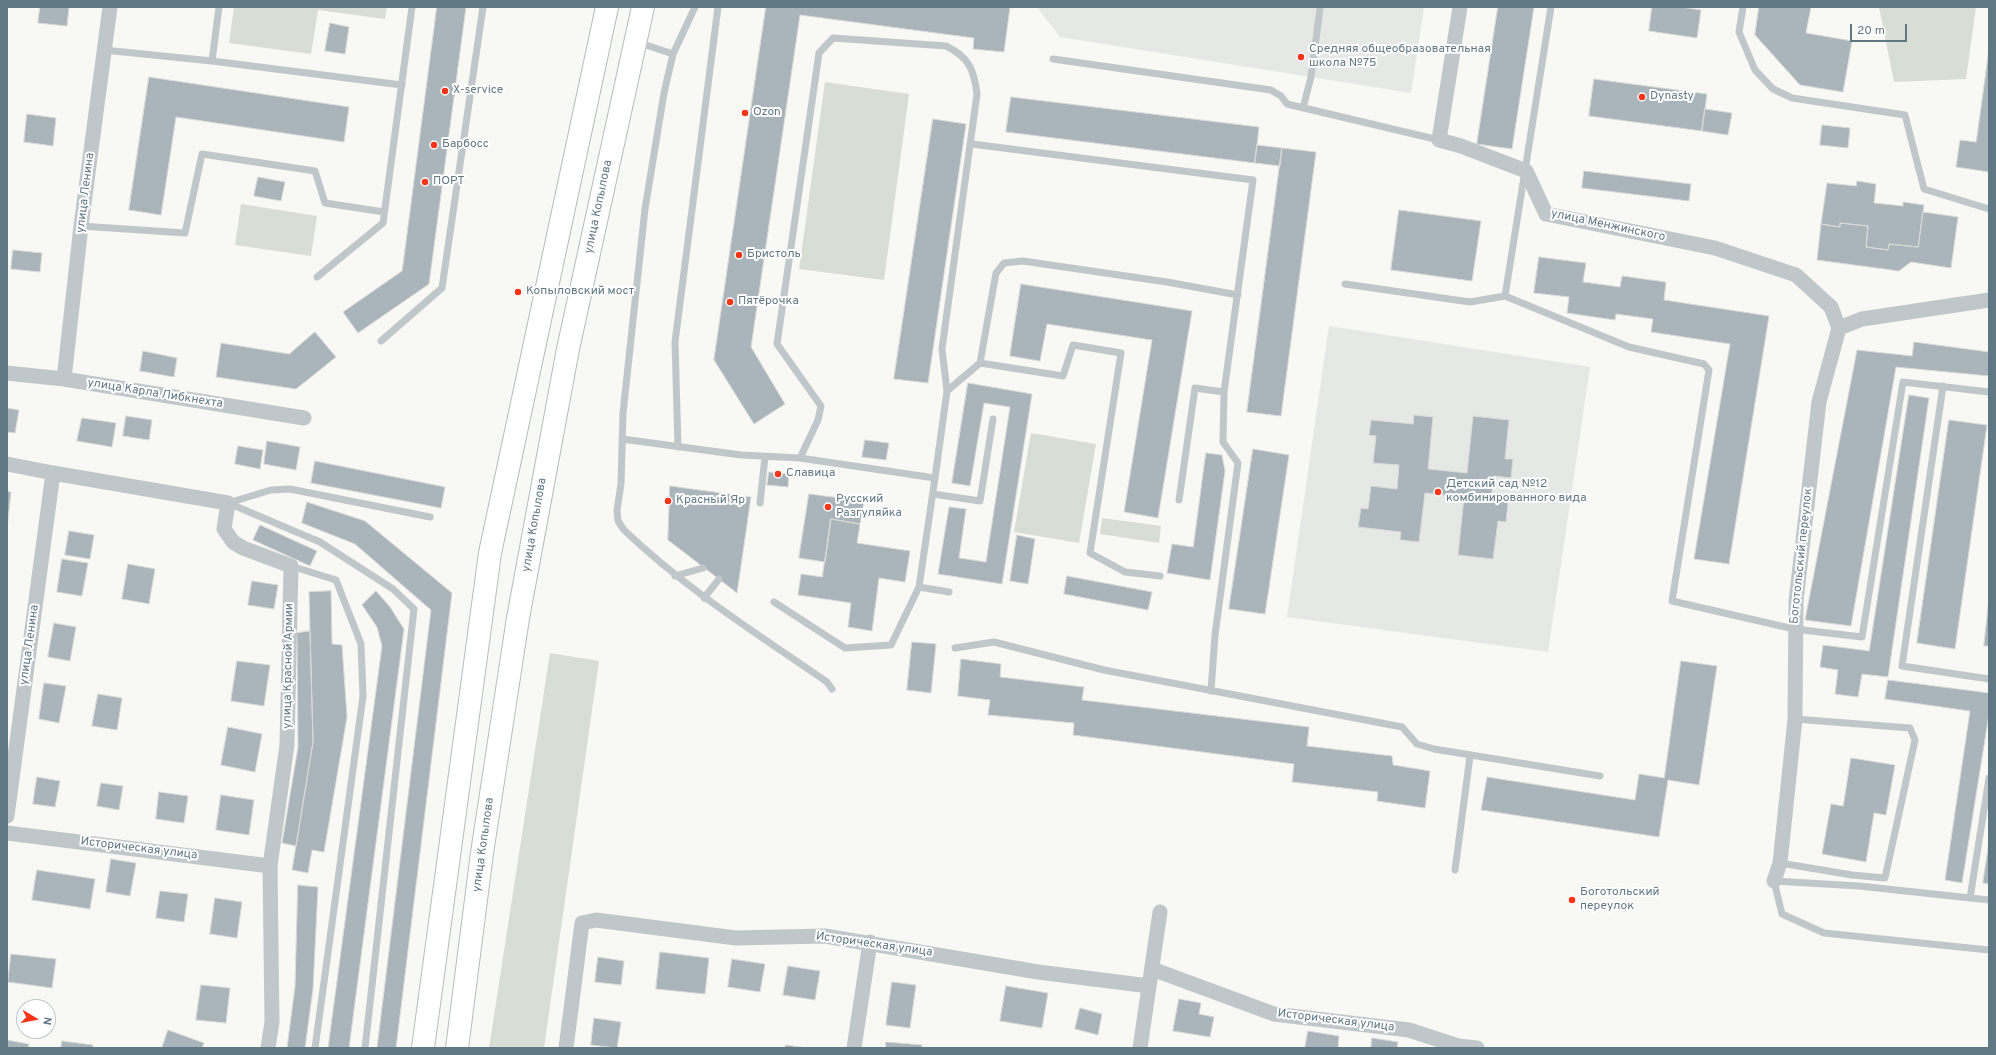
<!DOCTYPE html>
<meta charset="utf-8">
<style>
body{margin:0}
#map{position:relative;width:1996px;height:1055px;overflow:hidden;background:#f8f8f5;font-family:Overpass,sans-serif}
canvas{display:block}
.frame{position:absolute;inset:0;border:8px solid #607884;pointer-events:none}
.north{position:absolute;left:16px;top:999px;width:40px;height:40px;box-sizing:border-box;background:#fff;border:1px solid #bfc9ce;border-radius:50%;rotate:100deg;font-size:11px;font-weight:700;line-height:16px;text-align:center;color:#607884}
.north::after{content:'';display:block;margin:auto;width:14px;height:18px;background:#f53418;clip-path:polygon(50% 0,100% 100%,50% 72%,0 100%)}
.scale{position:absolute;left:1850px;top:24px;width:57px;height:18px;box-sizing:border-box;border:2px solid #607884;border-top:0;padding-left:5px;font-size:12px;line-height:14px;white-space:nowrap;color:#607884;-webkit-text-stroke:3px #fff;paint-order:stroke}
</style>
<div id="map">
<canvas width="1996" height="1055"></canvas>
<div class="frame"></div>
<div class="north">N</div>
<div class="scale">20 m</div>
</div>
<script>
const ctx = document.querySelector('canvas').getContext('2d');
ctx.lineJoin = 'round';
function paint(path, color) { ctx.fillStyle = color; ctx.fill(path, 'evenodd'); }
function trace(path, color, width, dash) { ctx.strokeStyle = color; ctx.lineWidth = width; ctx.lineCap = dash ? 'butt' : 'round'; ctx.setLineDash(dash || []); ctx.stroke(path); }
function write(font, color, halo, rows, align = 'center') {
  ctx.font = font + ' Overpass,sans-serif'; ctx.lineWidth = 4; ctx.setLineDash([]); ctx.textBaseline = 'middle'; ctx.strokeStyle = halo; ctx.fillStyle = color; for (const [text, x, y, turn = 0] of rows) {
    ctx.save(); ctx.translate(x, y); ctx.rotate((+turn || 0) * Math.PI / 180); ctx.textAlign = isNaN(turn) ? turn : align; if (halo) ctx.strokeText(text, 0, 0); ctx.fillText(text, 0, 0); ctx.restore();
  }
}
paint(new Path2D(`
 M 1037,7 L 1424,7 L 1411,93 L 1060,37 Z
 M 1329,326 L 1590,367 L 1548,652 L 1287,617 Z`), '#e6e8e6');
paint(new Path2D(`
 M 234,7 L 387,7 L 385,19 L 318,10 L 311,54 L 229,43 Z
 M 1879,7 L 1976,7 L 1966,79 L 1894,82 Z
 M 825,82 L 909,94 L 884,280 L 799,269 Z
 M 241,204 L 317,216 L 311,256 L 235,245 Z
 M 1031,433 L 1096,444 L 1079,543 L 1014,532 Z
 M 1102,518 L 1161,526 L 1159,543 L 1100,534 Z
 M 550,653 L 599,661 L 544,1048 L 489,1048 Z`), '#d9ded4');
const building = new Path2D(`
 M 40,7 L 69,7 L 67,26 L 38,23 Z
 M 437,7 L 466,7 L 429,284 L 358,333 L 343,312 L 402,271 Z
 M 766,7 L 1010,7 L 1004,52 L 973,49 L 974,38 L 800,15 L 751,347 L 785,404 L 754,424 L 714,360 Z
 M 1498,7 L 1534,7 L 1512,149 L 1477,144 Z
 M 1652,7 L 1680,7 L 1701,10 L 1697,38 L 1649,31 Z
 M 1759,7 L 1811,7 L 1806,33 L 1852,41 L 1843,92 L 1800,85 L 1755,35 Z
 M 330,23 L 349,27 L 345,54 L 325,51 Z
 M 1989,49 L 1989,172 L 1956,167 L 1960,140 L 1976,142 Z
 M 149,77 L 349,107 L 344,142 L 176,117 L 161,215 L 129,210 Z
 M 1594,79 L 1707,94 L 1702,131 L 1589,116 Z
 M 1011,97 L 1259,127 L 1255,163 L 1006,132 Z
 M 1705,109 L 1732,113 L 1728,135 L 1702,131 Z
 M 27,114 L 56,118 L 53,146 L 24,142 Z
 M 933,119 L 966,124 L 928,383 L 894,379 Z
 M 1822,125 L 1850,128 L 1848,148 L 1820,145 Z
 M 1257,145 L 1282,148 L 1280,166 L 1255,163 Z
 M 1282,148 L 1316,152 L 1281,416 L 1247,412 Z
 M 1584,171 L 1691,184 L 1689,201 L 1582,188 Z
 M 258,177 L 285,182 L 281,201 L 254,196 Z
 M 1857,181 L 1876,184 L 1874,203 L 1903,206 L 1903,202 L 1924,205 L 1918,247 L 1889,244 L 1888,250 L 1866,247 L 1868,226 L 1840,223 L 1840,227 L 1821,224 L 1827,183 L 1856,186 Z
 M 1399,210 L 1481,221 L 1472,281 L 1391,270 Z
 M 1923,212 L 1958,217 L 1951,268 L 1911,262 L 1899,271 L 1817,260 L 1821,224 L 1840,227 L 1840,223 L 1868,226 L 1866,247 L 1888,250 L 1889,244 L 1918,247 Z
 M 13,250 L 42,253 L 40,272 L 11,269 Z
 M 1539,257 L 1586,263 L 1583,282 L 1620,287 L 1622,276 L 1666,282 L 1664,300 L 1769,316 L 1729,564 L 1694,559 L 1730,344 L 1651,332 L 1653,319 L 1616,314 L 1615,320 L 1567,313 L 1569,297 L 1534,293 Z
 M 1021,284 L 1192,311 L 1158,518 L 1124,512 L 1152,340 L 1047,324 L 1040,361 L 1010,356 Z
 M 315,332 L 336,357 L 296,389 L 216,377 L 221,343 L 289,354 Z
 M 1914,342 L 1989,352 L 1989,376 L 1896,367 L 1851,626 L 1805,620 L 1857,350 L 1912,356 Z
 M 143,351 L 177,358 L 174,377 L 140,371 Z
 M 968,383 L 1032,394 L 1002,584 L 938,574 L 949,507 L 966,509 L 959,558 L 986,562 L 1010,407 L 984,403 L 970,486 L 952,483 Z
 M 1909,395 L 1929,398 L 1888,677 L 1862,674 L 1858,697 L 1835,694 L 1838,670 L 1820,667 L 1823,645 L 1869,651 Z
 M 7,408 L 19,410 L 15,433 L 7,432 Z
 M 1414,415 L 1433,417 L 1428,469 L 1467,473 L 1473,416 L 1509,420 L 1505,459 L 1513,459 L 1511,478 L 1494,476 L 1491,500 L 1508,502 L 1506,522 L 1498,521 L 1493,559 L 1458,555 L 1464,497 L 1425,493 L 1419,542 L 1400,540 L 1401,532 L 1358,527 L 1361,508 L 1368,509 L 1371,486 L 1397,489 L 1399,465 L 1373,463 L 1376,436 L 1369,435 L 1371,420 L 1413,424 Z
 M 126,416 L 152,420 L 149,440 L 123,436 Z
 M 82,418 L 116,423 L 112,447 L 77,441 Z
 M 1949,420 L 1987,425 L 1955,649 L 1917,643 Z
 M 865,440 L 889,443 L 886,460 L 862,457 Z
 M 267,441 L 300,447 L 296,470 L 264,464 Z
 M 238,446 L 263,450 L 260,469 L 235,464 Z
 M 1253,449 L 1289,455 L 1265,614 L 1229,609 Z
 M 1206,453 L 1222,455 L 1225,471 L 1210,580 L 1167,573 L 1172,544 L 1193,547 Z
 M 315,461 L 445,487 L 441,508 L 311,483 Z
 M 769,472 L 789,474 L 788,487 L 767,485 Z
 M 670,486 L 751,497 L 737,593 L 668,540 Z
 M 7,491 L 11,492 L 7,529 Z
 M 809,494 L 864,501 L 860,524 L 831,519 L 825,562 L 799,558 Z
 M 307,502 L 365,521 L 452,593 L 396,1048 L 377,1048 L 431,610 L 355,544 L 302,523 Z
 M 831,519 L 860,524 L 857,543 L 910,551 L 905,582 L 879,578 L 872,631 L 848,627 L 851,603 L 798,595 L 801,574 L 822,577 Z
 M 260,525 L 317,551 L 310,566 L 253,540 Z
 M 69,531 L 94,535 L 90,559 L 65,555 Z
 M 1017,535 L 1035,539 L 1028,584 L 1010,581 Z
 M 62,559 L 88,563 L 82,596 L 57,592 Z
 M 128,564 L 155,569 L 149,604 L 122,599 Z
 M 1067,576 L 1152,592 L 1148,610 L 1064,594 Z
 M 252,581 L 278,585 L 274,609 L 248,605 Z
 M 331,591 L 332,644 L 342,645 L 347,717 L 324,852 L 312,850 L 308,873 L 292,870 L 313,742 L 309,592 Z
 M 376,591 L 390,607 L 404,629 L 349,1048 L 328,1048 L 382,646 L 377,627 L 362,605 Z
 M 1989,598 L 1989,646 L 1984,646 Z
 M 54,623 L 76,627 L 70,661 L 48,657 Z
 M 310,631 L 313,742 L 296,846 L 282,843 L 298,747 L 297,633 Z
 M 912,642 L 936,644 L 931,693 L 907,690 Z
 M 961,659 L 1001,664 L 1000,677 L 1084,687 L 1082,700 L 1309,727 L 1307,746 L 1392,756 L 1393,765 L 1430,771 L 1425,808 L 1377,801 L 1378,792 L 1292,782 L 1294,764 L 1073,735 L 1074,723 L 988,715 L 990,700 L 958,696 Z
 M 237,661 L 270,665 L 264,706 L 231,701 Z
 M 1681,661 L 1717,666 L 1699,785 L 1668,780 L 1659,837 L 1481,810 L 1487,777 L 1635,800 L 1639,774 L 1664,778 Z
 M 1888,680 L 1989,693 L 1989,714 L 1962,883 L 1945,880 L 1970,711 L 1885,699 Z
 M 44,683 L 66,686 L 59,723 L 39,719 Z
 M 98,694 L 122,698 L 117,730 L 92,726 Z
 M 228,727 L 262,734 L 255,772 L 221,765 Z
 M 1851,758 L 1895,765 L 1886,815 L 1874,813 L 1866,862 L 1822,854 L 1831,804 L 1843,806 Z
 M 37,777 L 60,781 L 55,807 L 33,804 Z
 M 101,783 L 123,786 L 119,810 L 97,806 Z
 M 159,792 L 188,796 L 184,823 L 156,819 Z
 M 221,795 L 254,800 L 249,835 L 216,830 Z
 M 1989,842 L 1989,884 L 1983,883 Z
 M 111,859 L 136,863 L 130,896 L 106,892 Z
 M 37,870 L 95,879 L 90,909 L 32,900 Z
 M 298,885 L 318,887 L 313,989 L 305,1048 L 287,1048 L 295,987 Z
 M 160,891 L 188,894 L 184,922 L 156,918 Z
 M 215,898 L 242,902 L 237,938 L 210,934 Z
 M 660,952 L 709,958 L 705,994 L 656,989 Z
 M 11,954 L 56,959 L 52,988 L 8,982 Z
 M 598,957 L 624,961 L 621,985 L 595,982 Z
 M 732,959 L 765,964 L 760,992 L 728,987 Z
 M 788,966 L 820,971 L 815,1000 L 783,995 Z
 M 892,982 L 916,985 L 910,1028 L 886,1025 Z
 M 201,985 L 230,988 L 226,1023 L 196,1020 Z
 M 1006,986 L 1048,993 L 1042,1028 L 1000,1021 Z
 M 1179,999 L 1201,1003 L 1199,1014 L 1214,1017 L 1210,1037 L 1173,1031 Z
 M 1080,1008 L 1102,1014 L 1098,1035 L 1075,1029 Z
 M 594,1018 L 621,1022 L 617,1048 L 591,1045 Z
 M 168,1030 L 204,1043 L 202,1048 L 162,1048 Z
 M 1308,1031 L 1339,1036 L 1338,1048 L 1305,1048 Z
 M 1372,1038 L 1398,1042 L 1397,1048 L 1371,1048 Z
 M 7,1040 L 29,1044 L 28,1048 L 7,1048 Z
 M 62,1041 L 93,1045 L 93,1048 L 61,1048 Z
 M 886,1042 L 922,1045 L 922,1048 L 886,1048 Z
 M 786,1045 L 806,1048 L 785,1048 Z`);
paint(building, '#a9b5bb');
trace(building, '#dadad8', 1);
const primary = new Path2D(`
 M 423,1048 L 490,553 L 607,7
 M 457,1048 L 482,853 L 518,618 L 568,349 L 643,7`);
trace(primary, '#b4bbbf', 24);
trace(new Path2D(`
 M 1743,7 L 1739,32 L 1755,70 L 1773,89 L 1792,98 L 1905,115 L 1924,189 L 1989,209
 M 637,42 L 673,54 L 664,93 L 645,209 L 623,413 L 621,484 L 617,510 L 618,521 L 624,530 C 687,590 756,633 827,682 L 832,689
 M 104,50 L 212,61 L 219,7
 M 673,54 L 695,7
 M 1053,59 L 1271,90 L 1281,96 L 1287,104 L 1439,140
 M 212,61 L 402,85
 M 1303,108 L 1311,77 L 1320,9
 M 972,144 L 1253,180 L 1224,392 L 1223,442 L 1238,463 L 1215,635 L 1211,691
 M 81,226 L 185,233 L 202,154 L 315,171 L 325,203 L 384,212
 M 317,277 L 383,223 L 412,7
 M 1345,284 L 1470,302 L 1505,296 L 1629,347 L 1704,364 L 1709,370 L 1672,601 L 1794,629 L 1862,637 L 1903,382 L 1989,392
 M 1505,296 L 1551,7
 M 381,341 L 442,288 L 483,7
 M 980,363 L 1063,376 L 1073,345 L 1121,353 L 1090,553 L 1125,572 L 1160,576
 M 1943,386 L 1902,666 L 1989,679
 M 947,391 L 980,363 L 996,273 L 1004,263 L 1023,261 L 1167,282 L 1238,295
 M 622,439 L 741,455 L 800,458 L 935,478 L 919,587 L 949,592
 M 678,447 L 675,342 L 718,7
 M 800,458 L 818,420 L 821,406 L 777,344 L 819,53 L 833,38 L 946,46 C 969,57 974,70 977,94 L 942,349 L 947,391 L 935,478
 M 933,494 L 980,501 L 993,419
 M 1179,500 L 1195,388 L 1224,392
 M 760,503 L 765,457
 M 291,566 L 336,580 L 361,644 L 363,696 L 315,1048
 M 675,576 L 703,568
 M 704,598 L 719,579
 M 774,602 L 845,648 L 891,645 L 919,587
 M 955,648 L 994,642 L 1104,670 L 1402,727 L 1417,744 L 1434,749 L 1600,776
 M 1780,863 L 1852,875 L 1885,878 L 1915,740 L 1910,728 L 1795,719
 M 1455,870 L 1470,756
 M 1970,898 L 1989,778
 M 1989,900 L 1859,886 L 1774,881 L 1782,914 L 1824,933 L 1989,950
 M 365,1048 L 414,609 L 393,589 L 320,542 L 228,503 L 271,490 L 290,489 L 430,517`), '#c0c7ca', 7);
trace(new Path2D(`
 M 1460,7 L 1439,140 L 1461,146 L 1526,171 L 1546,214 L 1715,248 L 1796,275 L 1831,307 L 1839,328
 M 1839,328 L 1862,319 L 1989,300
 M 7,373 L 64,379 L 304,418
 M 64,379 L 81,226 L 110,7
 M 7,464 L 53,473 L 228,503 L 224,529 L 233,542 L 243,548 L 291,566 L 287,745 L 270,866 L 272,1022 L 268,1048
 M 7,816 L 53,473
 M 7,833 L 270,866
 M 1774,881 L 1780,863 L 1795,719 L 1796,601 L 1819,402 L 1839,328
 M 1152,969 L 1274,1014 L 1409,1030 L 1458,1046 L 1477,1048
 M 566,1048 L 582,923 L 596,920 L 736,938 L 825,936 L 1038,972 L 1149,986
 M 854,1048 L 870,942
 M 1140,1048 L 1160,912`), '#c0c7ca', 15);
trace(primary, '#fff', 22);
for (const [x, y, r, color] of [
 [1301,57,4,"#f53418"],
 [445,91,4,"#f53418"],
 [1642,97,4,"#f53418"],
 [745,113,4,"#f53418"],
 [434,145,4,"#f53418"],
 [425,182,4,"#f53418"],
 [739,255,4,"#f53418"],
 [518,292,4,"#f53418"],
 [730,302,4,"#f53418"],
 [778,474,4,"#f53418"],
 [1438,492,4,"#f53418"],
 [668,501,4,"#f53418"],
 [828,507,4,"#f53418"],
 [1572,900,4,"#f53418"]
]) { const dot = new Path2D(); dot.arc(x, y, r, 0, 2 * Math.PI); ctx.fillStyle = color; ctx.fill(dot); trace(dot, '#fff', 1.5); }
write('12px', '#607884', '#fff', [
 ["Средняя общеобразовательная",1309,50],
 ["школа №75",1309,64],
 ["X-service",453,91],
 ["Dynasty",1650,97],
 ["Ozon",753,113],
 ["Барбосс",442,145],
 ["ПОРТ",433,182],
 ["Бристоль",747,255],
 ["Копыловский мост",526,292],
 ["Пятёрочка",738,302],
 ["Славица",786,474],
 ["Детский сад №12",1446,485],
 ["комбинированного вида",1446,499],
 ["Русский",836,500],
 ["Разгуляйка",836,514],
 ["Красный Яр",676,501],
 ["Боготольский",1580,893],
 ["переулок",1580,907]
], 'left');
write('12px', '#607884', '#fff', [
 ["улица Ленина",86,193,-83],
 ["улица Копылова",599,207,-78],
 ["улица Менжинского",1608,226,12],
 ["улица Карла Либкнехта",155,394,9],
 ["улица Копылова",535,525,-80],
 ["Боготольский переулок",1802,556,-84],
 ["улица Ленина",30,645,-82],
 ["улица Красной Армии",289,666,-89],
 ["улица Копылова",484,845,-82],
 ["Историческая улица",139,849,7],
 ["Историческая улица",874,945,8],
 ["Историческая улица",1336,1021,7]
]);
</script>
